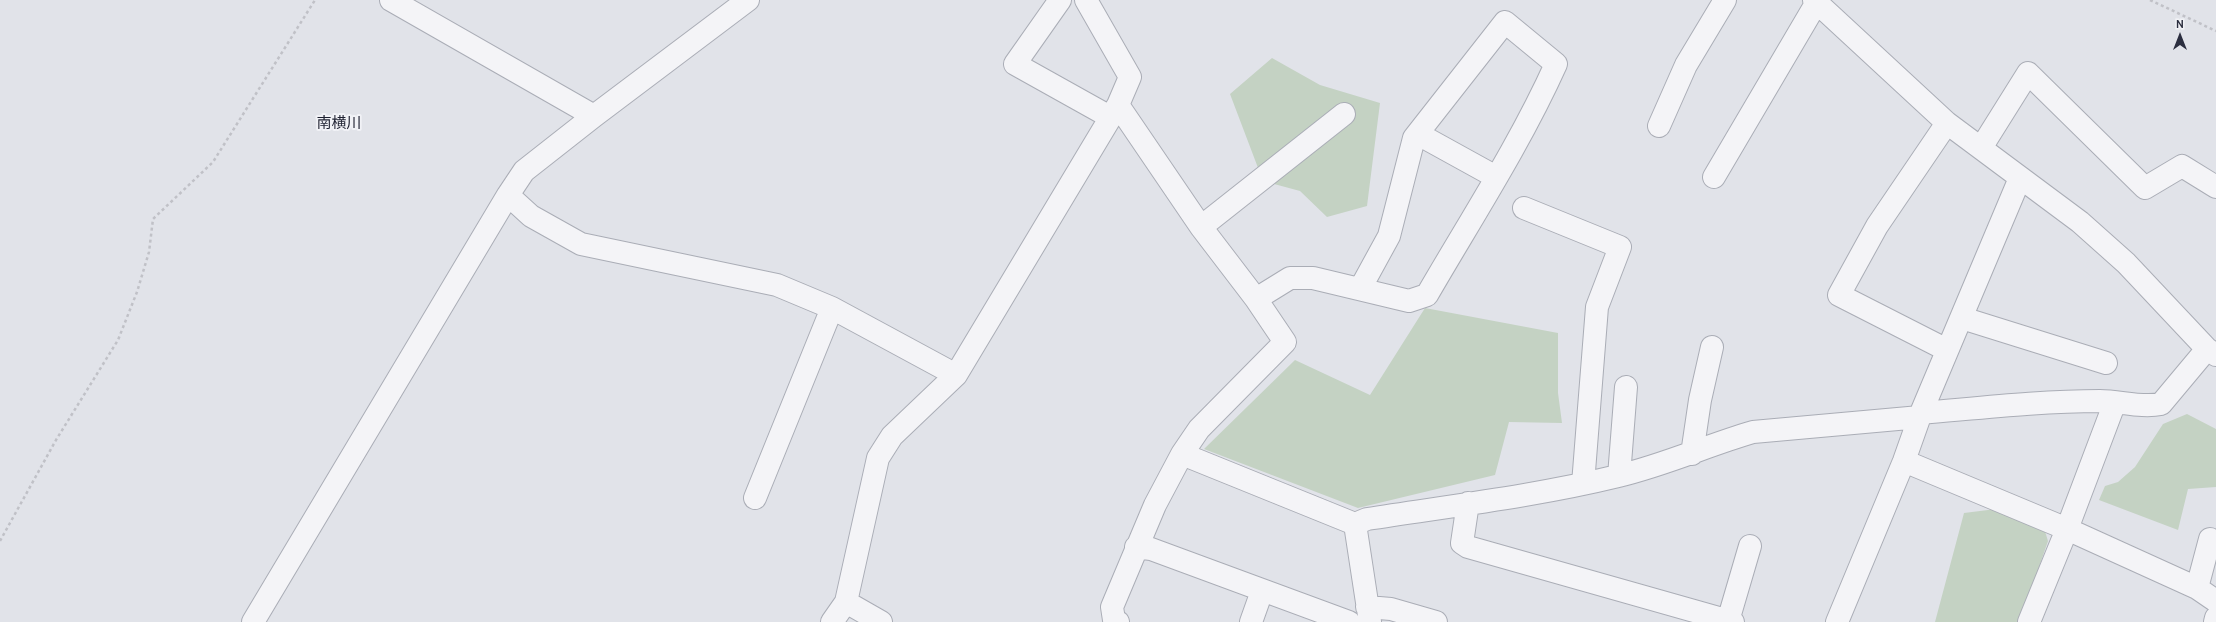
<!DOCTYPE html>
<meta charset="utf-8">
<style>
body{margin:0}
#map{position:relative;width:2216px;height:622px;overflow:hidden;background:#e1e3e9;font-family:Cabin,sans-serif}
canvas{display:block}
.north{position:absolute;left:2160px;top:16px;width:40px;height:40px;-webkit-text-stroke:3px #f1f2f6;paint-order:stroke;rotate:0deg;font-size:11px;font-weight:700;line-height:16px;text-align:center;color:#2b2e3f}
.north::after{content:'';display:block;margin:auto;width:14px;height:18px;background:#2b2e3f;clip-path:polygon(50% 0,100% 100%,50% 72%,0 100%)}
</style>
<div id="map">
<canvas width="2216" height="622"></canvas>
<div class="north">N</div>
</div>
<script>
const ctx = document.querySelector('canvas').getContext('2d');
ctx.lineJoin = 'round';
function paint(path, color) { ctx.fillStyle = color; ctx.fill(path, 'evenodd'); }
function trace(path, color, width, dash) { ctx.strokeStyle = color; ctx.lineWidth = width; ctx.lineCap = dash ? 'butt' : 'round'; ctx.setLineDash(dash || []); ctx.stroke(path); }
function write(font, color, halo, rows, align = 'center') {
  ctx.font = font + ' Cabin,"Noto Sans JP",sans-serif'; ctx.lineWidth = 4; ctx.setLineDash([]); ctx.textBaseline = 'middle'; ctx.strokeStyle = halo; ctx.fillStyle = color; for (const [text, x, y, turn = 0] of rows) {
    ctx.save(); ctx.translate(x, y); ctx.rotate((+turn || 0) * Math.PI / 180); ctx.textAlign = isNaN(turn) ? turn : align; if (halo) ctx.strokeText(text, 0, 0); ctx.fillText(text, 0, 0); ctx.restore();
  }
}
paint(new Path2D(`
 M 1272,58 L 1320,85 L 1380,103 L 1367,206 L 1327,217 L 1300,191 L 1263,181 L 1230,94 Z
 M 1425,308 L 1558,333 L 1558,393 L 1562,423 L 1509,422 L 1495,475 L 1358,508 L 1204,449 L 1295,360 L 1370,395 Z
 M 2187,414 L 2216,429 L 2216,487 L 2188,489 L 2178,530 L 2099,500 L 2105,486 L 2118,482 L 2135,467 L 2163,424 Z
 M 1996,509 L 2044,528 L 2048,541 L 2020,622 L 1935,622 L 1964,513 Z`), '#c4d2c3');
const minor = new Path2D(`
 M 391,0 L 594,116
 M 1060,0 L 1015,64 L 1110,117
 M 1814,0 L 1947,123 L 2080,222 L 2126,263 L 2207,349 L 2216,355
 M 1118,105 L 1201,227 L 1256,299 L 1285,342 L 1199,429 L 1182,454 L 1355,524 L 1367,519 C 1450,506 1536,496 1618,476 C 1665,465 1708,445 1753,432 L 1920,417
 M 1659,126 L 1686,65 L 1725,0
 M 1418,134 L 1496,177
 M 1981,148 L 2028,73 L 2145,188 L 2182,166 L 2216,187
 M 1714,177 L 1817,2
 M 508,195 L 531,216 L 581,244 L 777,285 L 832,308 L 956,375
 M 1524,208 L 1620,247 L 1597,307 L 1583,484
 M 1201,227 L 1344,114
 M 1256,299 L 1290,278 L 1313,278 L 1409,301 L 1427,295 C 1471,219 1520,144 1556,64 L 1505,22 L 1414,138 L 1389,236 L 1360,289
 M 1962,318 L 2106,363
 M 1947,350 L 1839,295 L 1877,226 L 1947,123
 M 1921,413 C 1980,408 2040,401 2100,401 C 2120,401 2141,408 2161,404 L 2207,349
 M 1692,454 L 1700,400 L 1712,347
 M 1904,461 L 2067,529 L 2197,588 L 2216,601
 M 1619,476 L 1626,387
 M 755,498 L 832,308
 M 1468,503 L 1462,543 L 1468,547 L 1733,622
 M 1355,524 L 1370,622
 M 1136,547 L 1151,549 L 1349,622
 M 2197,588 L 2210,539
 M 846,602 L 881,622
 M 1367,607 L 1391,609 L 1436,622
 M 1728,621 L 1750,546
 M 253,622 L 508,195 L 524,171 L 594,116 L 748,0
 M 832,622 L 846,602 L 878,458 L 892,436 L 956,375 L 1118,105 L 1130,77 L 1086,0
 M 1118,622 L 1114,620 L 1112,607 L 1155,505 L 1182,454
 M 1251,622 L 1262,591
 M 1837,622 L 1904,461 L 1921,413 L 2020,178
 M 2029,622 L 2067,529 L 2115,402
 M 2215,622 L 2216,618`);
trace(minor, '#aaadb6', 24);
trace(new Path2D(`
 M 2150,0 L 2216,31
 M 0,541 L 56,440 L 118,340 L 137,292 L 149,252 L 153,219 L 213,162 L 315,0`), '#c0c1c7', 2.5, [3, 3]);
trace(minor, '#f4f4f7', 22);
write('15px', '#1d2030', '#f1f2f6', [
 ["南横川",339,124]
]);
</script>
